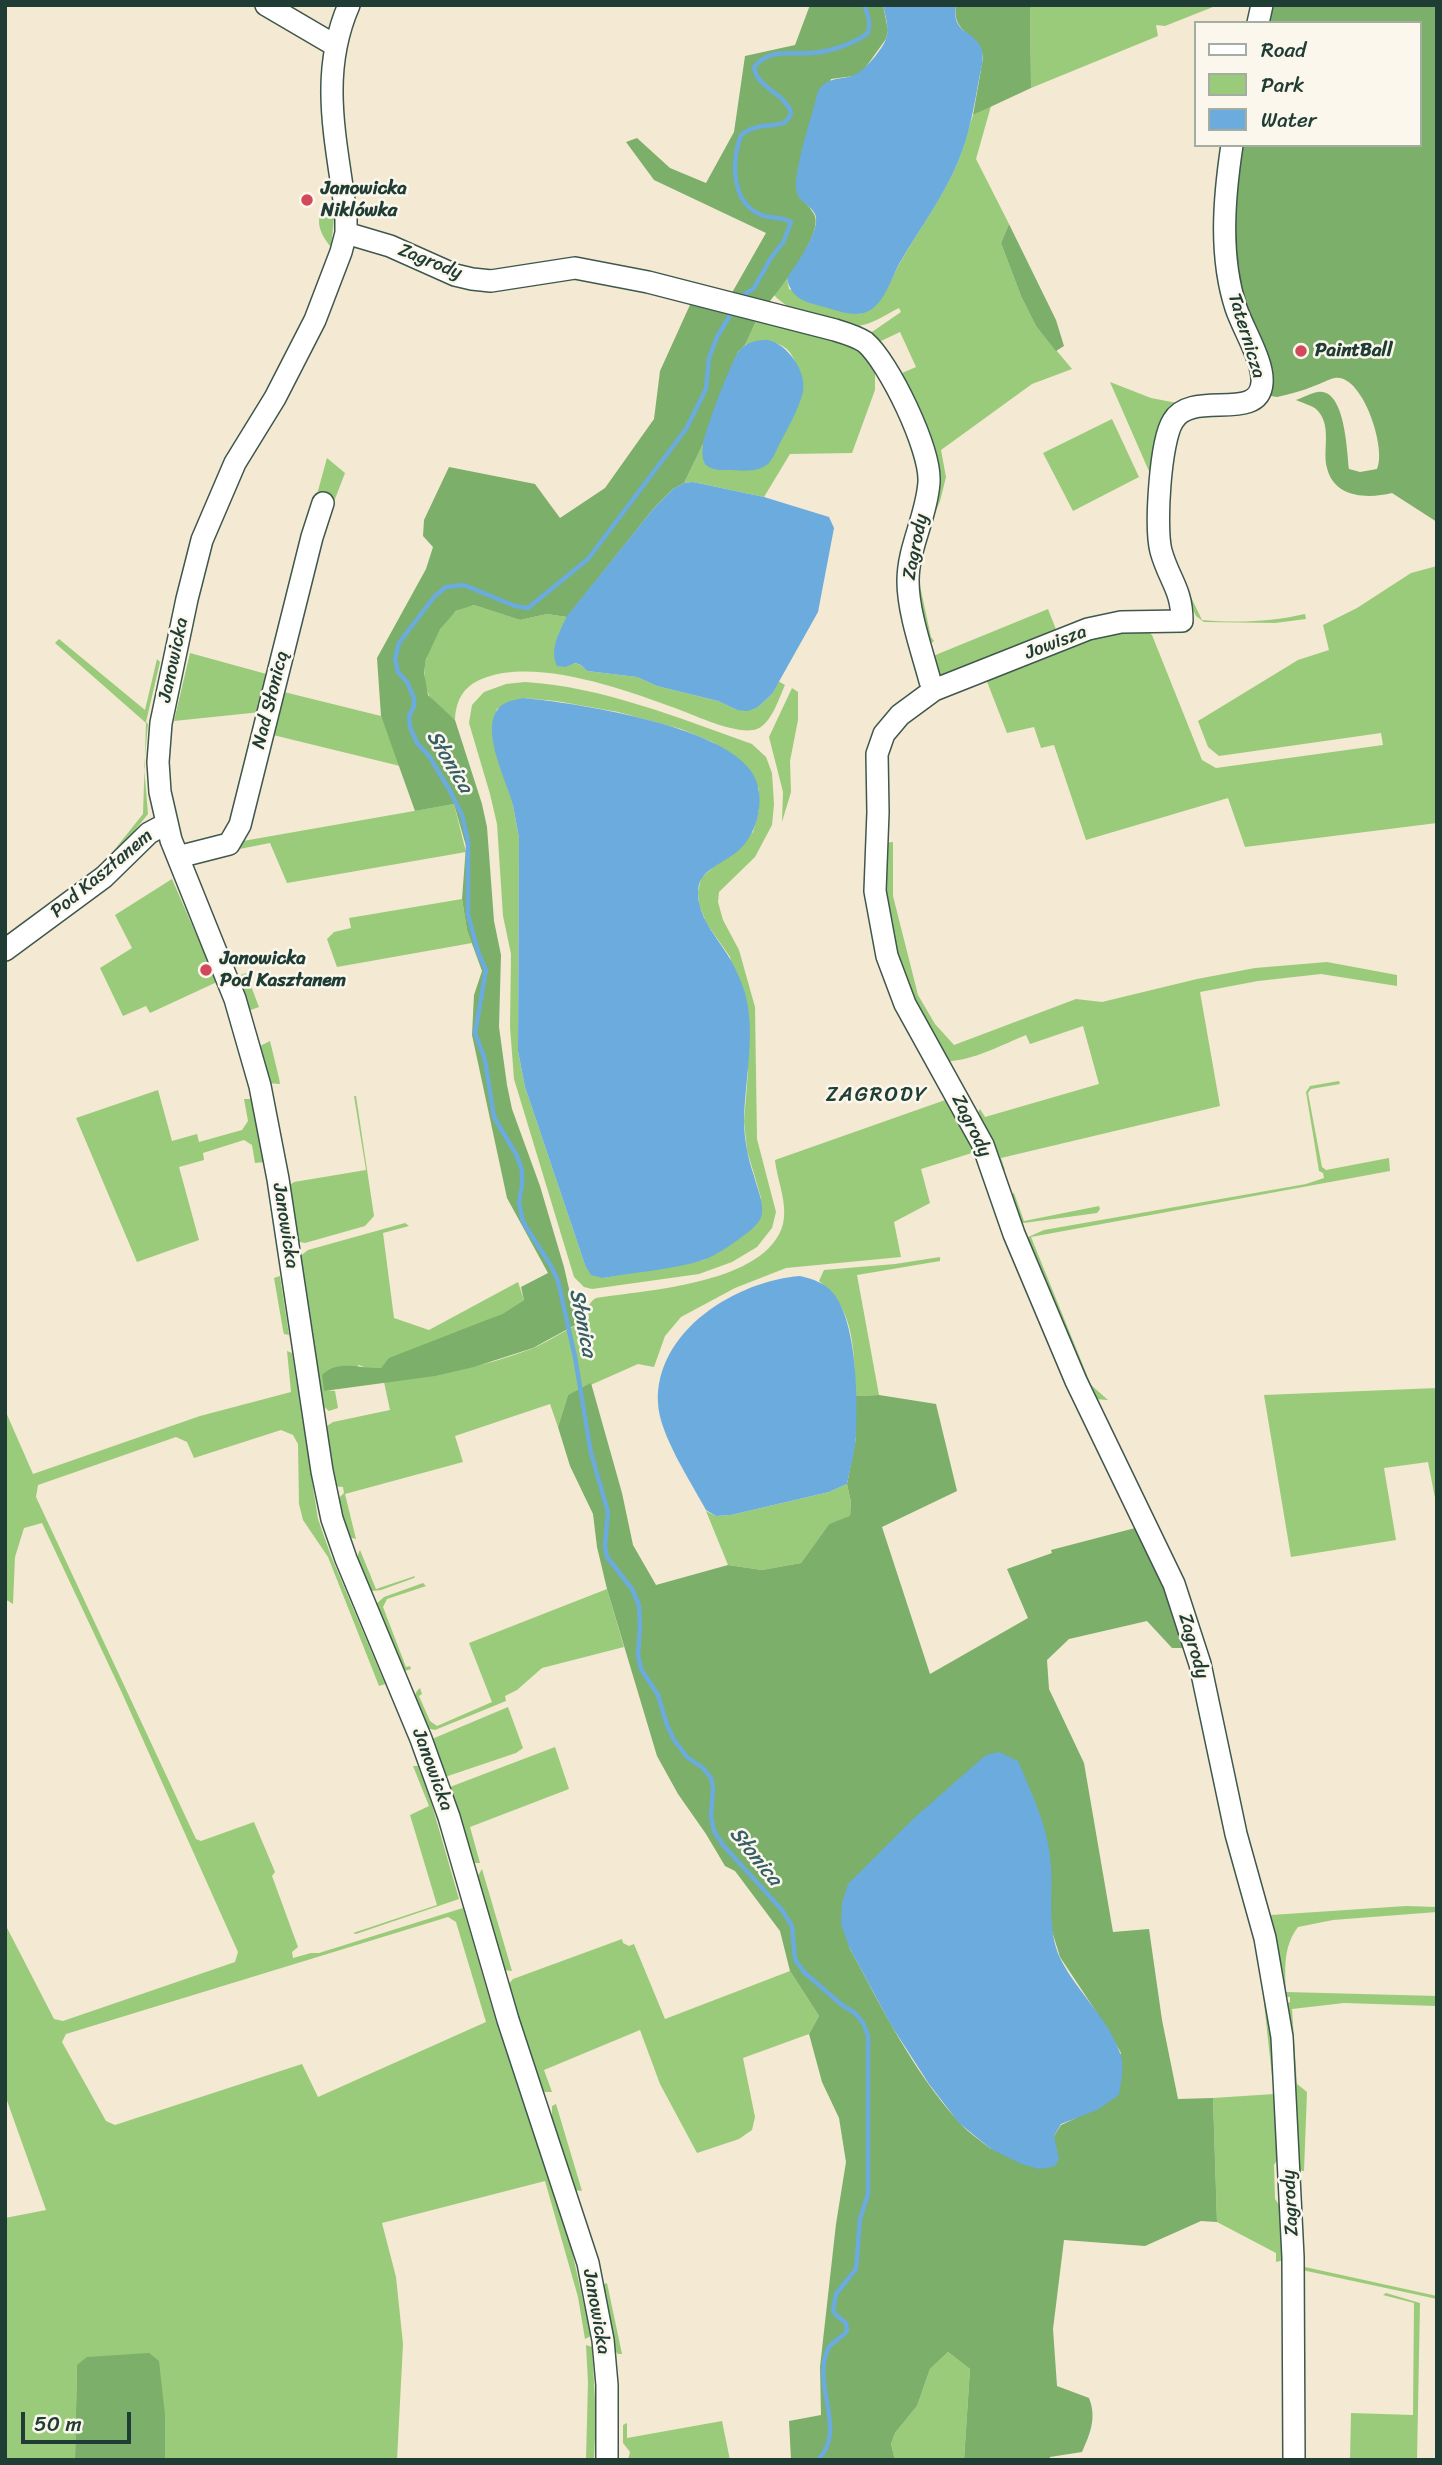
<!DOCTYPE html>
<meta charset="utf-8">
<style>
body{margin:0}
#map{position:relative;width:1442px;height:2465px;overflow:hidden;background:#f4e9d2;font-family:Sriracha,sans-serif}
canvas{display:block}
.frame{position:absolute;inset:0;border:7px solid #1f3d34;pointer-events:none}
.legend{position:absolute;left:1194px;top:21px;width:228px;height:126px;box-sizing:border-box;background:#fbf7ec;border:2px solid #a3ada2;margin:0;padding:9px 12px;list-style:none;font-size:21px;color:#1f3d34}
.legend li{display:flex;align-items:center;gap:14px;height:35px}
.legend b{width:35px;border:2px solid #a3ada2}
.scale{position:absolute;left:21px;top:2412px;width:110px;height:32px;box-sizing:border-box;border:4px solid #1f3d34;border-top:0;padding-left:9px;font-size:21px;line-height:24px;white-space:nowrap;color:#1f3d34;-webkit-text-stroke:5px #fbf7ec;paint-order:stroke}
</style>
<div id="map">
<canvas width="1442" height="2465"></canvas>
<div class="frame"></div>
<ul class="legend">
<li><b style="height:9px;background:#fff"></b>Road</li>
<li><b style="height:19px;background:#9acb7a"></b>Park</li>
<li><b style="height:19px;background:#6babde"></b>Water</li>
</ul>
<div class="scale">50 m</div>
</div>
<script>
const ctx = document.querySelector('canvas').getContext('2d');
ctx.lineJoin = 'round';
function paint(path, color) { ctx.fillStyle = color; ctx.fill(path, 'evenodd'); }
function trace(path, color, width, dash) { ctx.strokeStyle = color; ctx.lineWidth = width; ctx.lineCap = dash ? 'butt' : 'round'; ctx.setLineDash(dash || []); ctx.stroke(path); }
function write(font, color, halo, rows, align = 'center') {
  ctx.font = font + ' Sriracha,sans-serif'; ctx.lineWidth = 5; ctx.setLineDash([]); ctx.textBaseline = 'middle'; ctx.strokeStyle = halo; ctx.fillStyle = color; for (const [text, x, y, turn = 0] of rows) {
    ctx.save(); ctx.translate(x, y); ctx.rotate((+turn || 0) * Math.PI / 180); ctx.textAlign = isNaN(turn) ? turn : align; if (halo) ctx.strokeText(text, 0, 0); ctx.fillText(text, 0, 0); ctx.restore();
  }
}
paint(new Path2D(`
 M 1030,5 L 1218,5 L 1165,26 L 1156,25 L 1158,36 L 1031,88 Z
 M 991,106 L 976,159 L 1009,224 L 1001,243 L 1021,296 L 1036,326 L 1072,369 L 1032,384 L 941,450 L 946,477 L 940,501 L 922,546 L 919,581 L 931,637 L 934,641 L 930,644 L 913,588 L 931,495 L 895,376 L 916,367 L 900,332 L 877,343 L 869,334 L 901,312 L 899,308 C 887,314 875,322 863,325 C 839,331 790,313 774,295 L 787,278 L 789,289 L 859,314 C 883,306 889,282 901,261 C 920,228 943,197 958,162 C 964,147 968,130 973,115 Z
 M 326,209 L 335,209 L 331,247 C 322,237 312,218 326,209 Z
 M 759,315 L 848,339 L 875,368 L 875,390 L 852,453 L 790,454 L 764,497 L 693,482 L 684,483 L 703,444 L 703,458 L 800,374 C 797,368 795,360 791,354 C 782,339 758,340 745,345 Z
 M 1110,382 L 1151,398 L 1177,403 L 1181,407 L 1157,473 L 1150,473 L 1148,469 Z
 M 1112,419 L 1139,477 L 1073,511 L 1043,453 Z
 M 327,458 L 345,473 L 330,512 L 316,498 Z
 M 1437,566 L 1437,823 L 1245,847 L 1228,798 L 1086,840 L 1054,745 L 1041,748 L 1034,727 L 1007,733 L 986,679 L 1000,675 L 1007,667 L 1090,633 L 1144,628 L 1152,635 L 1202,760 L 1216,768 L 1383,745 L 1381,733 L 1219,756 L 1208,747 L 1198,721 L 1298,660 L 1329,650 L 1323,625 L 1357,608 L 1411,573 Z
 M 1190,595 L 1202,620 C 1238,623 1270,622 1305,614 L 1306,619 L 1275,623 L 1204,622 L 1196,616 L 1188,598 Z
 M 474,605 L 520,620 L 547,614 L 567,617 L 558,636 L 566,667 L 574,663 L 581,665 L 587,671 L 637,677 L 657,686 L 718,701 L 737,710 L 758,707 L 772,694 L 778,681 L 785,685 C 779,698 772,723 757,729 C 738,736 694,715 675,708 C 624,689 539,659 487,677 C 465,684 456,698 455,720 C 447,713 432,703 428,693 C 417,667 433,630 454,613 C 459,609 468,607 474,605 Z
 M 1048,609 L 1059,637 L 940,677 L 937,674 L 933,656 Z
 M 59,639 L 145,710 L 157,659 L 160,662 L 146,722 L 148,724 L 144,766 L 148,814 L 131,835 L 135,839 L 111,863 L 14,932 L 103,864 L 143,814 L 146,723 L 55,643 Z
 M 190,653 L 270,675 L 261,712 L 174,721 Z
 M 525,682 C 604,687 678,718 752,744 L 766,757 L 772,773 L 774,804 L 772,825 L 755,857 L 719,892 L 718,902 L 723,920 L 739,950 L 755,1007 L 757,1139 L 776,1212 L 772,1228 L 757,1247 L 732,1262 L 699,1274 L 592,1289 L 584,1287 L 574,1277 L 514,1079 L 510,1027 L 511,954 L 503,916 L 497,824 L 490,794 L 469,723 L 472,705 L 484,692 L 506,684 ZM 523,698 L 556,701 L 618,712 L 681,729 L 712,742 L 735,757 L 759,789 L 759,810 L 753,832 L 701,878 L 698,892 L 699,905 L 707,924 L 730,957 L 748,1072 L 744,1121 L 747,1150 L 761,1198 L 704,1260 L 603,1278 L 585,1265 L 525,1087 L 518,1051 L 519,838 C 517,827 515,816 513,805 C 505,772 487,744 497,709 Z
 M 792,688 L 798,692 L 798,720 L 790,761 L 791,792 L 782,822 L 783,792 L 769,737 Z
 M 280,691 L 381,716 L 400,766 L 269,734 Z
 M 454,804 L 466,852 L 287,883 L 270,843 L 194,858 L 240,846 L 243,841 Z
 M 893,842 L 893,896 L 918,995 L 935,1024 L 954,1045 L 1076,999 L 1102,1002 L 1197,979 L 1255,968 L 1327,962 L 1397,975 L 1397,986 L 1321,974 L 1258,981 L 1200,992 L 1220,1106 L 1001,1158 L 1005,1170 L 1000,1171 L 977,1114 L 980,1109 L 985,1117 L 1099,1084 L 1083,1026 L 1030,1044 L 1026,1035 C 1004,1044 968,1063 944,1061 L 923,1027 L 886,932 L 882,843 Z
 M 172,879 L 209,964 L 205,966 L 209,975 L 213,974 L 217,982 L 150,1013 L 146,1006 L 123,1016 L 100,968 L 132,948 L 115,915 Z
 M 462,899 L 467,930 L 472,943 L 337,967 L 327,939 L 334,932 L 351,928 L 349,918 Z
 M 246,973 L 259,1007 L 248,1011 L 236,977 Z
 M 270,1041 L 279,1078 L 280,1084 L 268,1083 L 258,1047 Z
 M 1339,1081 L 1340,1084 L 1311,1089 L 1308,1093 L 1322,1167 L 1326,1170 L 1389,1158 L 1390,1171 L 1031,1237 L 1091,1385 L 1108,1400 L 1094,1399 L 1026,1238 L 1044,1230 L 1306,1184 L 1324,1178 L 1323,1173 L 1319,1171 L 1306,1092 L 1310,1086 Z
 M 158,1090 L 172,1141 L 197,1134 L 199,1142 L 242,1130 L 248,1121 L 244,1099 L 251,1099 L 264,1162 L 255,1163 L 252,1145 L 244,1140 L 203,1153 L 204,1160 L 179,1167 L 199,1240 L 137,1262 L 76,1118 Z
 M 354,1096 L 356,1096 L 374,1216 L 365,1226 L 305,1243 L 295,1241 L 286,1188 L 294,1182 L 366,1170 Z
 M 948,1099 L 975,1152 L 921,1169 L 930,1203 L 894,1222 L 901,1257 L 786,1268 L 735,1288 L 681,1317 L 665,1336 L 654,1367 L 638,1364 L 568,1395 L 558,1427 L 550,1404 L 455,1436 L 463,1462 L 345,1494 L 356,1539 L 345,1536 L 336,1501 L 344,1493 L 343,1487 L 333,1486 L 327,1426 L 333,1422 L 390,1410 L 384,1382 C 434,1376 484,1367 531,1349 C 551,1341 569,1327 589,1319 C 588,1310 587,1303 596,1298 C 646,1290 767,1284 783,1224 C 788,1203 777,1180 775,1160 Z
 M 1014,1193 L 1024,1221 L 1099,1206 L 1100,1209 L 1097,1213 L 1024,1223 L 1019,1222 L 1008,1196 Z
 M 405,1223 L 409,1226 L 383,1233 L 394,1318 L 429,1330 L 518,1282 L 524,1300 L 502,1314 L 381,1368 L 369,1369 L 359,1365 L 324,1390 L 335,1391 L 338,1408 L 329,1411 L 323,1406 L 320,1381 L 317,1379 L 299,1257 L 308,1250 Z
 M 940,1257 L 940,1261 L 857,1275 L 879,1395 L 856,1396 C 853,1352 857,1311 819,1281 L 824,1270 L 895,1264 Z
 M 280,1276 L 289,1335 L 284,1334 L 283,1330 L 274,1278 Z
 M 287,1351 L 292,1353 L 318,1519 L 331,1556 L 385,1684 L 379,1686 L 328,1557 L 303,1520 L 299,1504 L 298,1444 L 293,1435 L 281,1430 L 194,1458 L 187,1442 L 176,1437 L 38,1485 L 36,1497 L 196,1839 L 201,1841 L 254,1822 L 275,1872 L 272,1876 L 298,1947 L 292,1952 L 293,1958 L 311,1953 L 319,1953 L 463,1908 L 495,2018 L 571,2247 L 591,2336 L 585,2339 L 578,2297 L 545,2181 L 382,2223 L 396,2277 L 403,2344 L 397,2460 L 165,2460 L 165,2415 L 77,2365 L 75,2460 L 5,2460 L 5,2218 L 46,2210 L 5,2095 L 5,1924 L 54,2019 L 63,2021 L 235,1962 L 238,1952 L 122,1693 L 42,1523 L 24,1528 L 15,1557 L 13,1604 L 5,1599 L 5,1410 L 33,1474 L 200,1416 L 291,1392 ZM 448,1917 L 456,1922 L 486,2022 L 318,2097 L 302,2064 L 115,2125 L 106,2121 L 62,2042 L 66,2034 Z
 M 1437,1388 L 1437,1508 L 1428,1462 L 1384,1468 L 1396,1540 L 1291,1557 L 1264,1395 Z
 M 847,1484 L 851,1502 L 850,1517 L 829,1524 L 801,1563 L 762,1570 L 728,1565 L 706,1511 L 716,1516 L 731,1515 L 829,1492 Z
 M 360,1550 L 376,1589 L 415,1576 L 414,1578 L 381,1590 L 372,1591 C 362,1582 353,1562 360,1550 Z
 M 423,1583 L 426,1586 L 387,1599 L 383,1607 L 406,1667 L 410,1666 L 411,1669 L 401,1672 L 375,1605 L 384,1597 Z
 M 607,1589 L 624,1647 L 542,1668 L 517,1690 L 505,1696 L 506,1701 L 435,1730 L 426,1728 C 420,1715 407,1699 420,1688 L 422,1694 L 419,1696 L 430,1721 L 437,1726 L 492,1702 L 469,1643 Z
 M 508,1707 L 523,1748 L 516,1753 L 445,1777 L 431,1742 L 432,1739 Z
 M 555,1747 L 569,1789 L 470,1827 L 480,1863 L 474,1863 L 470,1858 L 448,1790 L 450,1787 Z
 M 413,1766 L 418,1766 L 432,1805 L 459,1899 L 356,1934 L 353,1933 L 437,1905 L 410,1815 L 429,1806 Z
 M 482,1869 L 512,1971 L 504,1970 L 476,1879 Z
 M 1406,1906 L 1437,1907 L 1437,1912 L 1333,1920 L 1298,1927 C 1283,1947 1285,1968 1286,1992 L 1437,1996 L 1437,2006 L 1344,2003 L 1292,2009 L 1297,2084 L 1307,2092 L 1304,2171 L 1294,2170 L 1286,2004 L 1290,2002 L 1290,1997 L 1283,1997 L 1264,1909 L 1268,1907 L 1271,1915 Z
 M 622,1939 L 623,1943 L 629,1946 L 634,1944 L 665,2019 L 790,1971 L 819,2016 L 809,2034 L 743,2058 L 755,2117 L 752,2130 L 739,2139 L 697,2153 L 660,2084 L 640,2030 L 544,2070 L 552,2092 L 545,2092 L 540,2088 L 507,1986 L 513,1979 Z
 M 1268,1993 L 1283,2150 L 1274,2165 L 1275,2199 L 1287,2216 L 1284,2260 L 1276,2262 L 1276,2253 L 1217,2222 L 1213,2098 L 1274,2094 L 1263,1994 Z
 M 556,2104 L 582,2191 L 574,2190 L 552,2122 L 552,2106 Z
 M 1305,2256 L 1305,2267 L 1437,2296 L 1437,2299 L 1302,2270 L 1299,2262 Z
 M 607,2283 L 622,2354 L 618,2354 L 612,2348 L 602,2285 Z
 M 1386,2293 L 1420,2303 L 1417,2460 L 1350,2460 L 1351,2413 L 1413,2415 L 1414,2303 L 1383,2295 Z
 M 586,2345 L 592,2347 L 596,2416 L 594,2460 L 586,2460 L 588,2382 Z
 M 948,2352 L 970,2369 L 964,2460 L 895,2460 L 891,2444 L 895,2433 L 917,2406 L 930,2369 Z
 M 722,2421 L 730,2460 L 628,2460 L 630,2452 L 623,2443 L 623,2425 L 627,2423 L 627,2438 Z`), '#9acb7a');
paint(new Path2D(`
 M 810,5 L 883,5 L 888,30 L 886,39 L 863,71 L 854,76 L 831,79 L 797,176 C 795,204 803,195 814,214 C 825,233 779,290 767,305 L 729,298 L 766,233 L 654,180 L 626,142 L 637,138 L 670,168 L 706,183 L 734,132 L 745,56 L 795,45 Z
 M 956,5 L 1030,5 L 1031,88 L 973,115 L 983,58 C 981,32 951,36 956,5 Z
 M 1265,5 L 1437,5 L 1437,522 L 1392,493 C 1368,499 1334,498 1327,468 C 1322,449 1333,425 1316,409 C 1311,405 1302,403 1296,400 C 1303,398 1310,393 1318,392 C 1345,388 1347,451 1349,469 L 1360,472 L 1377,469 C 1387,450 1363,374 1335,378 C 1328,379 1321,384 1314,386 C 1302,391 1290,394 1277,397 L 1271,396 L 1266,392 L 1239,306 L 1228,197 L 1236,145 L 1419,145 L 1419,23 L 1262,23 Z
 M 1009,224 L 1056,320 L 1064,346 L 1056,351 L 1036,326 L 1021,296 L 1001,243 Z
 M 694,296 L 759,315 L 745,345 L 738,352 L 703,444 L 684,483 L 673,489 L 654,508 L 567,617 L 547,614 L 520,620 L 474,605 L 456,611 L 440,629 L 426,659 L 424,673 L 428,695 L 455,720 L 482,804 L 487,827 L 494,921 L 501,955 L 499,1027 L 507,1085 L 512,1109 L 540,1186 L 564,1267 L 577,1324 L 533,1348 L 474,1367 L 435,1376 L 324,1391 L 322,1375 C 338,1359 361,1369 381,1368 L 389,1358 L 502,1314 L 524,1300 L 521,1287 L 548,1273 L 507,1198 L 472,1035 L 474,995 L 482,971 L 467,930 L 462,899 L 466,846 L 454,804 L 415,811 L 381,716 L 377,658 L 426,569 L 433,547 L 423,536 L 424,520 L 449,467 L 535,484 L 560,518 L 605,488 L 654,419 L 660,371 Z
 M 591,1383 L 622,1493 L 633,1545 L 656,1585 L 728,1565 L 762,1570 L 801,1563 L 829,1524 L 850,1516 L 851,1502 L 847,1484 L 856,1438 L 856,1396 L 879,1395 L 936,1404 L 957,1491 L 882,1527 L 930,1674 L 1028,1618 L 1007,1569 L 1052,1553 L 1051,1550 L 1139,1527 L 1168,1587 L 1188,1648 L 1172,1648 L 1147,1621 L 1069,1639 L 1047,1660 L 1049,1689 L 1084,1763 L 1113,1932 L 1149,1929 L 1162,2020 L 1178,2099 L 1213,2098 L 1217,2222 L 1201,2221 L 1145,2246 L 1064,2240 L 1053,2329 L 1057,2386 L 1089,2398 C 1097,2418 1090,2434 1082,2452 L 1050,2457 L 1049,2460 L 964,2460 L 970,2369 L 948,2352 L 930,2369 L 917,2406 L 895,2433 L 891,2444 L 895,2460 L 791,2460 L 789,2421 L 821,2415 L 820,2367 L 836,2224 L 846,2162 L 839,2118 L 822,2082 L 809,2034 L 819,2016 L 790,1971 L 780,1931 L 735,1871 L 725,1866 L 706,1834 L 678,1794 L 657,1756 L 607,1589 L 597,1547 L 593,1514 L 570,1466 L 558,1427 L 568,1395 ZM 1051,1866 L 1049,1901 L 1052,1931 L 1060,1957 L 1107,2028 L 1121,2053 L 1076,2118 L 1061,2125 L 1054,2136 L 1055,2147 L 991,2149 C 980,2140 967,2132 958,2121 C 912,2070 881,2006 849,1947 Z
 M 149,2353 L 159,2361 L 165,2415 L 165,2460 L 75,2460 L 77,2365 L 87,2357 Z`), '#7baf6a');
paint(new Path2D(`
 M 883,5 L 956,5 C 951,35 974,29 981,48 C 985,58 981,69 979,79 C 974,107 969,136 958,162 C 943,197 921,227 902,259 C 892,275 887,298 872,309 C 859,318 845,313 831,309 C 810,302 792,303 787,278 C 795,266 822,229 815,214 C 810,204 797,202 796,188 C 795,165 812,116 818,91 C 827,77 838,80 852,76 C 863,73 882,50 886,39 C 890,29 885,15 883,5 Z
 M 768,340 C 787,344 807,371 803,392 C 799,408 789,426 781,441 C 777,448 774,458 768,464 C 758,472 744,471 732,470 C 724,470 713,471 706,465 C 702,461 702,451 703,445 C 704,433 732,359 739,351 C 746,342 757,340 768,340 Z
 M 693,482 L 764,497 L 829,517 L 834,528 L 818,612 L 772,694 L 758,707 L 748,711 L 737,710 L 718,701 L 657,686 L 637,677 L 587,671 L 581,665 L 575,663 L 566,667 L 557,666 C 549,649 560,631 567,616 L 654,508 L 673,489 L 684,483 Z
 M 523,698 C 577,703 719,725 751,771 C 767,794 759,831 740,849 C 730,859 709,867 702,878 C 697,884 698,896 699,903 C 703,922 717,938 727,954 C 734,965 741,980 745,993 C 756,1033 745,1078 744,1119 C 744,1139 748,1158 754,1176 C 757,1188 763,1200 762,1212 C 762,1222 751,1230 743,1236 C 731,1245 717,1255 703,1260 C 671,1270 636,1272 603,1278 L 591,1275 L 585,1265 L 525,1087 L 518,1051 L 519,838 C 517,827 515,816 513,805 C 507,781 480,731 498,709 C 504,701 515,700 523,698 Z
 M 800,1276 C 813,1279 825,1283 833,1293 C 857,1322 858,1399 856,1436 C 855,1452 850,1468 847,1484 L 829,1492 L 731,1515 L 716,1516 L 706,1510 C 691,1482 659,1434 658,1403 C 655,1331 736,1281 800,1276 Z
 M 999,1752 L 1018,1761 C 1032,1794 1050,1831 1051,1868 C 1053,1898 1047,1929 1060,1958 C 1076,1991 1108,2018 1120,2053 C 1125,2067 1121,2081 1119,2095 L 1097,2110 L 1061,2124 L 1054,2136 L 1059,2159 L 1055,2166 L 1047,2168 L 1039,2169 L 1021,2164 L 991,2149 L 959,2123 L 929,2084 L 891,2025 L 849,1947 L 841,1924 L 842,1903 L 848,1884 L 914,1818 L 986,1755 Z`), '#6babde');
trace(new Path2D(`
 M 741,297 L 754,288 L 771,258 L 784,241 L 791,222 C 781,216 768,219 759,214 C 730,200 732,159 741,135 C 748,130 755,127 763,126 C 775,124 788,127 791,112 C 783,91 758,90 754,67 C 770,48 789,55 811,53 C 829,52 854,44 868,33 C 871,22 868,15 864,5
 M 732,312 L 717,337 L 709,358 L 706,389 L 686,429 L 588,559 L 528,608 L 515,606 L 464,585 L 446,587 L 434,597 L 399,643 L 395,659 L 398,672 L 407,682 L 414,698 L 414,706 L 409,716 L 410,727 L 417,743 L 429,756 L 449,789 L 462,815 L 468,841 L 468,914 L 478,952 L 486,970 L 475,1033 L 485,1060 L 494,1117 L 517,1156 L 522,1171 L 522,1185 L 519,1203 L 523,1222 L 551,1266 L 558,1281 L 575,1357 L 591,1453 L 608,1512 L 605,1546 L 607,1557 L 632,1589 L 639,1605 L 640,1627 L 638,1655 L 641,1669 L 658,1695 L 667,1725 L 674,1740 L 687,1757 L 703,1768 L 711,1778 L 713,1788 L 711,1816 L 714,1831 L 723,1845 L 782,1910 L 792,1926 L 795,1959 L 804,1972 L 842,2005 L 855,2013 L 863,2023 L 868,2036 L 868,2194 L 860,2219 L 856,2269 L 836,2294 L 833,2310 L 836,2315 L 846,2323 L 847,2331 C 842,2338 832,2341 828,2349 C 811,2386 848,2429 818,2460`), '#6babde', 4.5);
const minor = new Path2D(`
 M 266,5 L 336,46
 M 349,5 C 318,76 337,142 346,215 L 346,233 L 341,252 L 315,320 L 275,398 L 235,463 L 202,540 L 187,599 L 161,723 L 158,762 L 160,792 L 171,840 L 235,999 L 260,1086 L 278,1179 L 322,1471 L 332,1519 L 346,1559 L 421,1739 L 449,1817 L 508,2020 L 588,2263 L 603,2340 L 607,2385 L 607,2460
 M 1258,23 L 1262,5
 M 1232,145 C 1224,198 1219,256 1236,308 C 1243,329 1264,362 1262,383 C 1259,423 1191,389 1173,421 C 1160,441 1155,528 1161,551 C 1169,580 1182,589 1182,621 L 1121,622 L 1088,629 L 934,690 L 900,715 L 884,734 L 877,754 L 878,812 L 875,891 L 887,956 L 905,1004 L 983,1145 L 1014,1234 L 1076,1381 L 1174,1584 L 1200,1664 L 1236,1834 L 1265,1938 L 1282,2037 L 1293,2257 L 1294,2460
 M 346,233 L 390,246 L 455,275 L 472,279 L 491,281 L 575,268 L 648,282 L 835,330 C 845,333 856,336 865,342 C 889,362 931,450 929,482 C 927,516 908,547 908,581 C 908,612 922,651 930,681 L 934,690
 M 178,857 L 229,844 L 240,825 L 312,537 L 323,503
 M 5,950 L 104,877 L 149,833 L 166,824`);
trace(minor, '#3f574c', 24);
trace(minor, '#fff', 21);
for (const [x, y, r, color] of [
 [307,200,7,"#d1495b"],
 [1301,351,7,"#d1495b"],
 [206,970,7,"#d1495b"]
]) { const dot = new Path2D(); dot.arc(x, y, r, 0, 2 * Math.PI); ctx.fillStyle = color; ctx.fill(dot); trace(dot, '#fbf7ec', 2.5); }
write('bold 19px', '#1f3d34', '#fbf7ec', [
 ["Janowicka",321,189],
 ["Niklówka",321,211],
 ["PaintBall",1315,351],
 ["Janowicka",220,959],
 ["Pod Kasztanem",220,981]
], 'left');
write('19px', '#1f3d34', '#fbf7ec', [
 ["Zagrody",430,262,22],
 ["Taternicza",1246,336,73],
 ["Zagrody",916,547,-79],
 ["Jowisza",1056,643,-21],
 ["Janowicka",174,660,-78],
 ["Nad Słonicą",271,700,-76],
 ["Pod Kasztanem",102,874,-40],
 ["Zagrody",971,1126,64],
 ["Janowicka",285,1226,81],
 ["Zagrody",1193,1646,74],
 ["Janowicka",432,1770,70],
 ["Zagrody",1291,2203,-93],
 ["Janowicka",596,2312,80]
]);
write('italic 21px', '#365e67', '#fbf7ec', [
 ["Słonica",449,762,59],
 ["Słonica",582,1323,79],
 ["Słonica",755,1857,51]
]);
ctx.letterSpacing = '2px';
write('21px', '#1f3d34', '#fbf7ec', [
 ["ZAGRODY",877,1096]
]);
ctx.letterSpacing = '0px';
</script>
